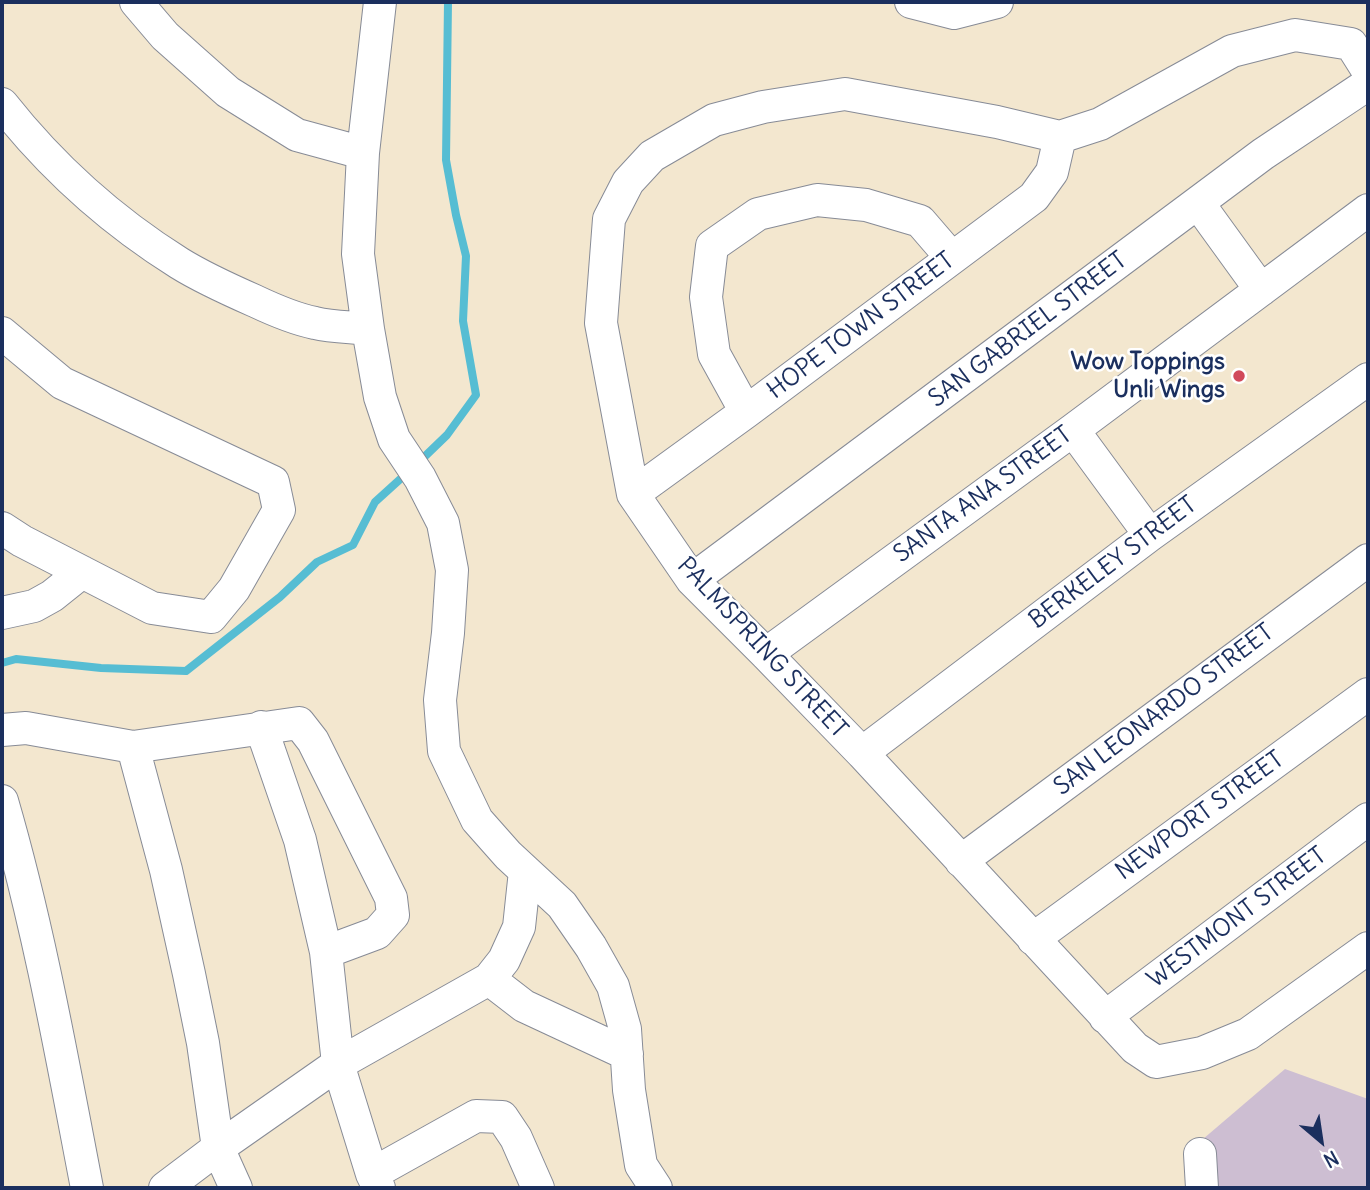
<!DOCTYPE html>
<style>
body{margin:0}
#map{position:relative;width:1370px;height:1190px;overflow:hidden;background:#f3e7cf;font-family:Delius,sans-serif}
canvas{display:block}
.frame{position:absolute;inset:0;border:4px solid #1b2f5e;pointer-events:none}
.north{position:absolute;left:1286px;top:1106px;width:70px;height:70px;-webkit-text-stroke:5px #fff;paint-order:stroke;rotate:151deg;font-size:19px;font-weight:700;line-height:28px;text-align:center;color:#1b2f5e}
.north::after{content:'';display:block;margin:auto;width:24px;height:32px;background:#1b2f5e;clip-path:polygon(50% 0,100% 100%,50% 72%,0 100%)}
</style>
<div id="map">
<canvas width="1370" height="1190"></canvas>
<div class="frame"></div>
<div class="north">N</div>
</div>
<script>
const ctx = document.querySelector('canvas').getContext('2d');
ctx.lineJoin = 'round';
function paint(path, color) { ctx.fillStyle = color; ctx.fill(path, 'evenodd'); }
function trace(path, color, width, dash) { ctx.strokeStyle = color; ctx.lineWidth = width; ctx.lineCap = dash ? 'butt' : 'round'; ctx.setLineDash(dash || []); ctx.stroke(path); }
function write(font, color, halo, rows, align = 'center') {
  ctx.font = font + ' Delius,sans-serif'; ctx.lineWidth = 5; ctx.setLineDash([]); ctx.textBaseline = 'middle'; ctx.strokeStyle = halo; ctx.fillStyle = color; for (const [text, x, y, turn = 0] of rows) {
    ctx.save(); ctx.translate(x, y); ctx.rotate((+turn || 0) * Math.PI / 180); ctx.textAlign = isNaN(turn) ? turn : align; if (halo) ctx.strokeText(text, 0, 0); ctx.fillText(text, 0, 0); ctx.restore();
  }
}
paint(new Path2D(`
 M 1285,1069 L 1368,1099 L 1368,1188 L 1203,1188 L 1189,1151 Z`), '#cdbed2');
trace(new Path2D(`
 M 419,462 L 447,435 L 476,395 L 463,321 L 466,256 L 456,215 L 446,160 L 448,2
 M 2,663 L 16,659 L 101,668 L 186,671 L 280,597 L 317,562 L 353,545 L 375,502 L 407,473`), '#56bdd3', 8);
const minor = new Path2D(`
 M 136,2 L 165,36 L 228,92 L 297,135 L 363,153
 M 380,2 L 363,153 L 358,254 L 368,329 L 380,397 L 394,439 L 420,478 L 443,523 L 452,570 L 448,633 L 440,700 L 444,751 L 477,820 L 508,855 L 562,905 L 591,947 L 613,986 L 625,1029 L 629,1090 L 641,1165 L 656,1188
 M 911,2 L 954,13 L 997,2
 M 1368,71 L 1351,44 L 1295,35 L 1232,51 L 1100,124 L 1060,137 L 997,122 L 845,94 L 763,107 L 714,120 L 652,156 L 628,182 L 609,219 L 601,323 L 633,494 L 692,580 L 766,654 L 862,753 L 1135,1048 L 1156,1062 L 1202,1053 L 1248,1034 L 1368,948
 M 2,104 C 51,166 112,221 179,263 C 203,278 230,290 255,301 C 274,310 295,319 315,323 C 332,327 351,327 368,329
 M 1198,203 L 1261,290
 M 2,333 L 62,383 L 273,482 L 279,510 L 234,589 L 211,617 L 152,608 L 22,541 L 2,528
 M 746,412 L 714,354 L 706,297 L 712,246 L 758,214 L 817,200 L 866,205 L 920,221 L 951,257
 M 1073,430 L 1150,535
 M 633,494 L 746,412 L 1034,197 L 1052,172 L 1060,137
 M 692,580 L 1263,154 L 1368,84
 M 2,613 L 34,606 L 52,596 L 82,572
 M 766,654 L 1073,430 L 1368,210
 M 261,727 L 300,840 L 326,952 L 338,1064 L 372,1174 L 379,1188
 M 2,730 L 26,728 L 133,747 L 299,723 L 313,741 L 391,898 L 393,915 L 377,933 L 326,952
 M 133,747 L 166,870 L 189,974 L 203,1043 L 218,1148 L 236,1188
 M 862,753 L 1150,535 L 1368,379
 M 2,801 C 39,928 62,1058 87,1188
 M 961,861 L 1368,560
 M 1033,939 L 1368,694
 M 489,979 L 524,1006 L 627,1054
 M 1105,1017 L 1368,819
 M 1200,1154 L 1202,1188
 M 372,1174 L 476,1116 L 502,1117 L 516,1138 L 538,1188
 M 165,1188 L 218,1148 L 338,1064 L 489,979 L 504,960 L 519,927 L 525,871`);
trace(minor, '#878b96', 34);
trace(minor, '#fff', 32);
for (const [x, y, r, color] of [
 [1239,376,7,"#d1495b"]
]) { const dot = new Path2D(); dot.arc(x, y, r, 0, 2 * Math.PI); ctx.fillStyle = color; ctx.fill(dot); trace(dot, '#fff', 2.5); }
write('24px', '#1b2f5e', '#fff', [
 ["HOPE TOWN STREET",861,326,-37],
 ["SAN GABRIEL STREET",1028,330,-37],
 ["SANTA ANA STREET",983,495,-36],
 ["BERKELEY STREET",1113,563,-37],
 ["PALMSPRING STREET",762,648,47],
 ["SAN LEONARDO STREET",1164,710,-37],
 ["NEWPORT STREET",1200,816,-36],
 ["WESTMONT STREET",1237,918,-37]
]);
write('bold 24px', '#1b2f5e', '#fff', [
 ["Wow Toppings",1225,362],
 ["Unli Wings",1225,390]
], 'right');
</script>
